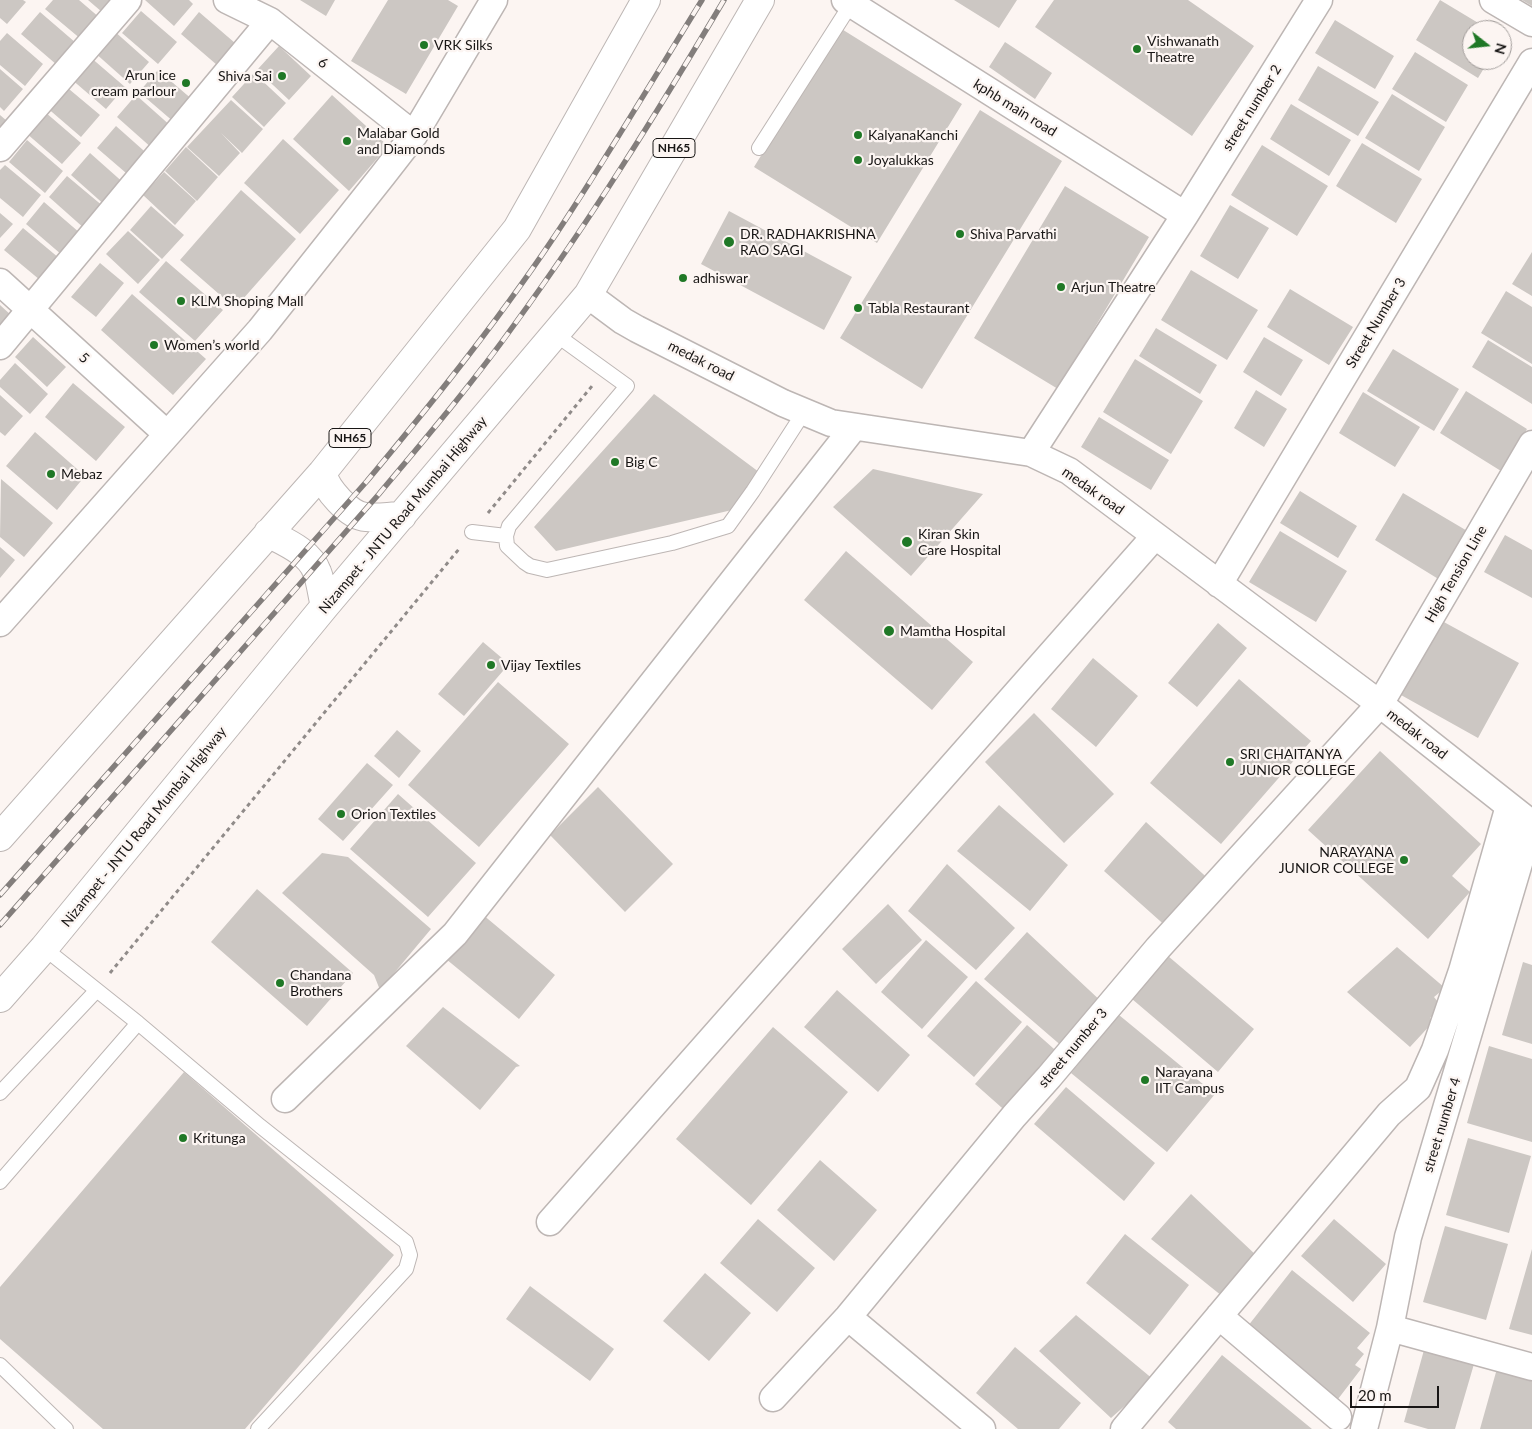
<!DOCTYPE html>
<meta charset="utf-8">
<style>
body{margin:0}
#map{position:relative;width:1532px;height:1429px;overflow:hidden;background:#fcf5f2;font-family:Lato,sans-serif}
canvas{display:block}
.north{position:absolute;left:1462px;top:20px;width:50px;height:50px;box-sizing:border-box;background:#fcf5f2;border:1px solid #a19c9a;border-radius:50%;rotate:106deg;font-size:14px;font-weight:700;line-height:20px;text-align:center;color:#181615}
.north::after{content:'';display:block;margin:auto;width:18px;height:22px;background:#1f7826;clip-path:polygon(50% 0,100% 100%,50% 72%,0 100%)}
.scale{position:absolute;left:1350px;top:1386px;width:89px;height:22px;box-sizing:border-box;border:2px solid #181615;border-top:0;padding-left:6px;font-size:15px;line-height:18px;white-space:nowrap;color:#181615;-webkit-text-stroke:4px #fcf5f2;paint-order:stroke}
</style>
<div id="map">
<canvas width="1532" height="1429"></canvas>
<div class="north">N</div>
<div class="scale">20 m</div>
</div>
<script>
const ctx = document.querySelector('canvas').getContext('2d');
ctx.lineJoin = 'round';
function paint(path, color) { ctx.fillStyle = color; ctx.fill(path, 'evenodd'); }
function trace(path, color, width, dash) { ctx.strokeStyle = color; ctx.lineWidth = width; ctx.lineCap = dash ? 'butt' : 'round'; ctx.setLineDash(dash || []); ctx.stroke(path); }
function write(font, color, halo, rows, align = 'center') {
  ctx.font = font + ' Lato,sans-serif'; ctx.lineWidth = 4.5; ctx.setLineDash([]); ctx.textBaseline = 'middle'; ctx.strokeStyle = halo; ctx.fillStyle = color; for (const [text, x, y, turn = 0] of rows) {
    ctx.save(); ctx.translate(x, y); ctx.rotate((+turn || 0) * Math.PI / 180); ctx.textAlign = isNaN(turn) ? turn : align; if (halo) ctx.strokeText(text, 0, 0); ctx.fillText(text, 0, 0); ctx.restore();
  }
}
paint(new Path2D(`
 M 0,0 L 23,0 L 26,2 L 7,24 L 0,18 Z
 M 53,0 L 79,0 L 100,18 L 82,40 L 45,9 Z
 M 88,0 L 113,0 L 102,12 Z
 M 145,0 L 189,0 L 193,4 L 174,26 Z
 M 300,0 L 335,0 L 326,16 Z
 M 388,0 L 448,0 L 458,6 L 406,94 L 351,61 Z
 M 954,0 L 1017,0 L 999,28 Z
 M 1054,0 L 1188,0 L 1254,46 L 1192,136 L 1035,27 Z
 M 1440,0 L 1490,30 L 1472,30 L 1472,60 L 1489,60 L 1478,78 L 1416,40 Z
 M 1522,0 L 1532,0 L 1532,6 Z
 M 141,11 L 177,42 L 158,64 L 122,33 Z
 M 40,12 L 76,43 L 57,65 L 21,34 Z
 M 199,12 L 235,43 L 217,65 L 181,34 Z
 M 1335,20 L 1394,56 L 1375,89 L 1315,53 Z
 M 840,28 L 962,104 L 877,243 L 754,167 Z
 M 113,30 L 149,62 L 130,84 L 94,52 Z
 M 7,33 L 43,64 L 25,86 L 0,65 L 0,41 Z
 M 1005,42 L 1052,73 L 1035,99 L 989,67 Z
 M 279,46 L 311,76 L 289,100 L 257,70 Z
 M 1415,52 L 1468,85 L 1446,122 L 1392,89 Z
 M 89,56 L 125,87 L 106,109 L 70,78 Z
 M 1318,66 L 1379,102 L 1358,136 L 1298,100 Z
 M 0,69 L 23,89 L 4,111 L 0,107 Z
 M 158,70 L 194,101 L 175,123 L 139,92 Z
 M 254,73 L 286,103 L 264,127 L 232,97 Z
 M 63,84 L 100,115 L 81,137 L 45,106 Z
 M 1392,94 L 1445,127 L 1419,171 L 1365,138 Z
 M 136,95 L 172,127 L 153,149 L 117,117 Z
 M 332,95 L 388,146 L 349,191 L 293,139 Z
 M 231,100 L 263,129 L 242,153 L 221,133 L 240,153 L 219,176 L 187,147 Z
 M 1291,104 L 1351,140 L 1329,176 L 1270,139 Z
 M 980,110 L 1062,161 L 922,389 L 840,338 Z
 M 45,112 L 81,143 L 62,164 L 26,133 Z
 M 0,115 L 7,121 L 0,128 Z
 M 116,126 L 152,158 L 133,179 L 97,148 Z
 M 283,139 L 339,190 L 300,234 L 244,183 Z
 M 27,140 L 63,171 L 45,193 L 9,162 Z
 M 1362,143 L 1422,179 L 1396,223 L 1336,186 Z
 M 1262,145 L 1328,186 L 1297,236 L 1231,195 Z
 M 186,147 L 218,177 L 197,201 L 165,171 Z
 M 90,153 L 126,185 L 107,207 L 71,175 Z
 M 5,165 L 41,195 L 23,217 L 0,198 L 0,170 Z
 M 164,172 L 196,201 L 175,225 L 143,195 Z
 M 67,176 L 104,207 L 85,229 L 49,197 Z
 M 1065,186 L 1149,237 L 1058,389 L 974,338 Z
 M 241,190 L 296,239 L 235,308 L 180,260 Z
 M 44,202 L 80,233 L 62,255 L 26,224 Z
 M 1230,205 L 1269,228 L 1238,279 L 1200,256 Z
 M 151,206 L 184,235 L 162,259 L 130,230 Z
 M 729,211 L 852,277 L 824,330 L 701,264 Z
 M 0,213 L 13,224 L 0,238 Z
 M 23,228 L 59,258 L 40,280 L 4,250 Z
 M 128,231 L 160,260 L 138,284 L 106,254 Z
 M 1532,252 L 1532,296 L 1512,284 Z
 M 166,261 L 223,310 L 195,341 L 139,292 Z
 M 100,263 L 124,283 L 96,317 L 71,297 Z
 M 1191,270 L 1258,310 L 1227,360 L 1161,320 Z
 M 1290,289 L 1353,327 L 1329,365 L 1267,327 Z
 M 1506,291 L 1532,307 L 1532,364 L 1481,333 Z
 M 132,294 L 206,359 L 173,395 L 101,330 Z
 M 0,305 L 12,316 L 0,329 Z
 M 1156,328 L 1217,365 L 1200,394 L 1139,356 Z
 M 33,337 L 66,367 L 47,387 L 15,357 Z
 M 1264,337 L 1303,360 L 1281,396 L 1243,372 Z
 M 1488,340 L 1532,367 L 1532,404 L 1472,367 Z
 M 1393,349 L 1459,389 L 1434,431 L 1367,391 Z
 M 1135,359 L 1203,401 L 1171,454 L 1103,412 Z
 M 15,363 L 48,394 L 30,414 L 0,387 L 0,380 Z
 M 73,383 L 125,427 L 96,461 L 45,417 Z
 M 1256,390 L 1287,409 L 1264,447 L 1234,428 Z
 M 1466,391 L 1527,429 L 1501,471 L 1440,433 Z
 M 1363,392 L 1420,427 L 1395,467 L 1339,433 Z
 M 654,394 L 759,472 L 732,510 L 556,551 L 534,527 Z
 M 0,395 L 23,416 L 5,436 L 0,432 Z
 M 1099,417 L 1169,460 L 1151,490 L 1081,447 Z
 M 35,432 L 85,476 L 57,510 L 6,466 Z
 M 873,469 L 983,494 L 911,576 L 833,507 Z
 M 1,479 L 53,523 L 24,557 L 0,537 Z
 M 1300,491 L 1357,526 L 1338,558 L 1280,523 Z
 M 1403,493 L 1469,532 L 1440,580 L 1375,540 Z
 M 1280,531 L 1347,571 L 1316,622 L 1249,582 Z
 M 1505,535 L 1532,550 L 1532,598 L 1484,572 Z
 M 0,547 L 15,560 L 0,578 Z
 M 846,551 L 973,662 L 932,710 L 804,600 Z
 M 1442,621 L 1519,663 L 1478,738 L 1401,695 Z
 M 1218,623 L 1247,648 L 1197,707 L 1168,683 Z
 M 483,642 L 509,664 L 464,716 L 438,694 Z
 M 1093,658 L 1138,696 L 1096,747 L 1051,709 Z
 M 1239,679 L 1311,741 L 1221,844 L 1150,783 Z
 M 498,682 L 569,744 L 479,847 L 408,785 Z
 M 1034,713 L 1114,794 L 1064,843 L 985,762 Z
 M 397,730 L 421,751 L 399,778 L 374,756 Z
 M 1380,751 L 1481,844 L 1452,876 L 1470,892 L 1428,939 L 1308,830 Z
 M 367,763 L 393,785 L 343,841 L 318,819 Z
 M 598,787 L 673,864 L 625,912 L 550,835 Z
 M 398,794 L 476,863 L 428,917 L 350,849 Z
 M 999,805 L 1068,865 L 1030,911 L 957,851 Z
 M 1146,822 L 1214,884 L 1169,929 L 1104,871 Z
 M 322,853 L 348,857 L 431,929 L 380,990 L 374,975 L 282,893 Z
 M 947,864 L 1015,928 L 976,970 L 908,911 Z
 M 257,889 L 353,973 L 307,1026 L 211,942 Z
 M 888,904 L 922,940 L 876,984 L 842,949 Z
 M 482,914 L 555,975 L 519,1019 L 446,959 Z
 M 1027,932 L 1104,1004 L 1064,1048 L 984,979 Z
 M 926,940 L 968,977 L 922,1029 L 881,992 Z
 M 1397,947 L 1445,988 L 1434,997 L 1442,1007 L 1430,1018 L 1434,1021 L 1410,1047 L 1347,992 Z
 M 1168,956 L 1254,1029 L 1218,1072 L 1132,999 Z
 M 1523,962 L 1532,965 L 1532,1044 L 1502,1035 Z
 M 976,981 L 1022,1022 L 974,1077 L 927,1036 Z
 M 837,990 L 910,1055 L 878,1092 L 804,1027 Z
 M 443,1007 L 520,1066 L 516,1067 L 480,1110 L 406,1046 Z
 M 1119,1015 L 1215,1094 L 1167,1152 L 1071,1073 Z
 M 1027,1025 L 1062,1056 L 1010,1115 L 975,1084 Z
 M 773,1027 L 848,1092 L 751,1205 L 676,1139 Z
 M 1489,1046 L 1532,1059 L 1532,1142 L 1467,1123 Z
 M 184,1072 L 394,1255 L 245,1429 L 103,1429 L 0,1339 L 0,1287 Z
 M 1066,1087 L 1155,1163 L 1124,1201 L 1034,1124 Z
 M 1468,1138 L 1531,1156 L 1509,1233 L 1446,1215 Z
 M 820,1160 L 877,1210 L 834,1261 L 777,1210 Z
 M 1191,1194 L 1257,1256 L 1222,1296 L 1151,1239 Z
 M 758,1219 L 815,1268 L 777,1312 L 720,1263 Z
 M 1334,1219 L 1386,1264 L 1353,1302 L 1301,1256 Z
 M 1445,1226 L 1508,1244 L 1486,1320 L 1423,1302 Z
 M 1125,1234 L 1189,1285 L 1150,1335 L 1086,1283 Z
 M 1532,1249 L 1532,1335 L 1509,1329 Z
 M 1292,1270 L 1370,1333 L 1357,1348 L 1364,1354 L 1355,1365 L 1361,1369 L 1335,1403 L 1244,1331 Z
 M 705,1273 L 751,1313 L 709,1361 L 663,1321 Z
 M 530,1286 L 614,1349 L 590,1381 L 506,1319 Z
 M 1076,1315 L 1154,1380 L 1111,1418 L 1039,1351 Z
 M 1015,1347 L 1081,1403 L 1059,1429 L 1018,1429 L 976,1393 Z
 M 1424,1350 L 1474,1364 L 1455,1429 L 1428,1429 L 1404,1422 Z
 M 1222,1355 L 1312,1429 L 1176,1429 L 1168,1422 Z
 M 1498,1365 L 1532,1375 L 1532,1429 L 1480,1429 Z`), '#ccc7c3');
const service = new Path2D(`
 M 759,148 L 851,4
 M 555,334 L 627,386 L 509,526 L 506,536 L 507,546 L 524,562 L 530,566 L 547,570 L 672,543 L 728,526 L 753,491 L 804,412
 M 472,532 L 506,536
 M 138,1023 L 260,1126 L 406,1242 L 410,1255 L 406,1269 L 258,1429
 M 0,1093 L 96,991
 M 0,1182 L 138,1023 L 44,948
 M 0,1365 L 66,1429`);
const minor = new Path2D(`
 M 227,0 L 270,21 L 414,135
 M 845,0 L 1185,215
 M 1493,0 L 1532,23
 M 0,148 L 128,0
 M 0,282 L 167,434
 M 588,295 L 623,321 L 637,329 L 783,403 L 831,423 L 1031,453 L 1069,471 L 1380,704 L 1532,824
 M 0,346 L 270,21
 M 1031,453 L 1185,215 L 1319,0
 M 1219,584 L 1532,62
 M 0,623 L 260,330 L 383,175 L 414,135 L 494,0
 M 285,1099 L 455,934 L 854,427
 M 550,1222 L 1155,536
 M 1219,1316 L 1338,1417
 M 848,1317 L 982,1429
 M 1390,1328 L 1532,1367
 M 773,1398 L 848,1317 L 1014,1116 L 1049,1077 L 1158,948 L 1380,704 L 1532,444
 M 1124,1429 L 1389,1114 L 1418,1088 L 1435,1050 L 1462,971 L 1509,806
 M 1364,1429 L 1390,1328 L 1408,1237 L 1531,823`);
const trunk = new Path2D(`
 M 322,473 C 326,489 349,516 366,517 C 377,519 390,516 402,516
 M 268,533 C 285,542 310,552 317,572 C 321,582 322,595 325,606
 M 0,837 L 322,473 L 517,229 L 646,0
 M 0,998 L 44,948 L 325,606 L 588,295 L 760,0`);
trace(service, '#bdb6b4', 16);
trace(minor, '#bdb6b4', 29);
trace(trunk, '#bdb6b4', 30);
trace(new Path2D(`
 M 488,513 L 592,386
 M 110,973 L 459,549`), '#908b89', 3, [4, 4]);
trace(service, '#fff', 14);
trace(minor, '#fff', 26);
trace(trunk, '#fff', 28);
const rail = new Path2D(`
 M 0,895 L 367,481 C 437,397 506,311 566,219 C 613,147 657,73 702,0
 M 0,925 L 379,494 C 425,439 472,384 514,325 C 590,221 658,111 724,0`);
trace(rail, '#837e7c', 5.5);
trace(rail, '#fcf5f2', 4, [11]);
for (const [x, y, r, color] of [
 [424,45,5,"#1f7826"],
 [1137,49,5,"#1f7826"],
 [282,76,5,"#1f7826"],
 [186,83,5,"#1f7826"],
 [858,135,5,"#1f7826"],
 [347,141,5,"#1f7826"],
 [858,160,5,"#1f7826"],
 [960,234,5,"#1f7826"],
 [729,242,6,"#1f7826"],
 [683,278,5,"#1f7826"],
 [1061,287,5,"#1f7826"],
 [181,301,5,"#1f7826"],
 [858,308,5,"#1f7826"],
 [154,345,5,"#1f7826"],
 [615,462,5,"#1f7826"],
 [51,474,5,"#1f7826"],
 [907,542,6,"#1f7826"],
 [889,631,6,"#1f7826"],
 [491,665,5,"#1f7826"],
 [1230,762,5,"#1f7826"],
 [341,814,5,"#1f7826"],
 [1404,860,5,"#1f7826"],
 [280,983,5,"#1f7826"],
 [1145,1080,5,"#1f7826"],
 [183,1138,5,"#1f7826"]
]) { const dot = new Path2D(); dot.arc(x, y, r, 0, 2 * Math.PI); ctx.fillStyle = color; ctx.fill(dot); trace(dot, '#fcf5f2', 2); }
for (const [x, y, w] of [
 [674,148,42],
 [350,438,42]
]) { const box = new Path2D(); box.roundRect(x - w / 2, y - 9.5, w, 19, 4); ctx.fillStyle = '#fcf5f2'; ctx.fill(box); trace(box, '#181615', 1); }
write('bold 12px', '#181615', null, [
 ["NH65",674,148],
 ["NH65",350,438]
]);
write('14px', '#181615', '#fcf5f2', [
 ["Vishwanath",1147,41],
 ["Theatre",1147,57],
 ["VRK Silks",434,45],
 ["Arun ice",176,75,"right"],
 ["cream parlour",176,91,"right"],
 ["Shiva Sai",272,76,"right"],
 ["Malabar Gold",357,133],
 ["and Diamonds",357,149],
 ["KalyanaKanchi",868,135],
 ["Joyalukkas",868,160],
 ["DR. RADHAKRISHNA",740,234],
 ["RAO SAGI",740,250],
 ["Shiva Parvathi",970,234],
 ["adhiswar",693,278],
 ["Arjun Theatre",1071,287],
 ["KLM Shoping Mall",191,301],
 ["Tabla Restaurant",868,308],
 ["Women’s world",164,345],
 ["Big C",625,462],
 ["Mebaz",61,474],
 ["Kiran Skin",918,534],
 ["Care Hospital",918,550],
 ["Mamtha Hospital",900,631],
 ["Vijay Textiles",501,665],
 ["SRI CHAITANYA",1240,754],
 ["JUNIOR COLLEGE",1240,770],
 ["Orion Textiles",351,814],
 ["NARAYANA",1394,852,"right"],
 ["JUNIOR COLLEGE",1394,868,"right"],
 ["Chandana",290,975],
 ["Brothers",290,991],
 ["Narayana",1155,1072],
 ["IIT Campus",1155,1088],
 ["Kritunga",193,1138]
], 'left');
write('14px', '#181615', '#fcf5f2', [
 ["6",323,63,38],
 ["kphb main road",1015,108,32],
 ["street number 2",1252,108,-58],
 ["Street Number 3",1376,323,-59],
 ["5",84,358,42],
 ["medak road",701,361,27],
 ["medak road",1093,491,35],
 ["Nizampet - JNTU Road Mumbai Highway",403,515,-50],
 ["High Tension Line",1456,574,-60],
 ["medak road",1417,734,38],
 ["Nizampet - JNTU Road Mumbai Highway",144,827,-51],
 ["street number 3",1073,1048,-50],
 ["street number 4",1442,1125,-73]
]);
</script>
